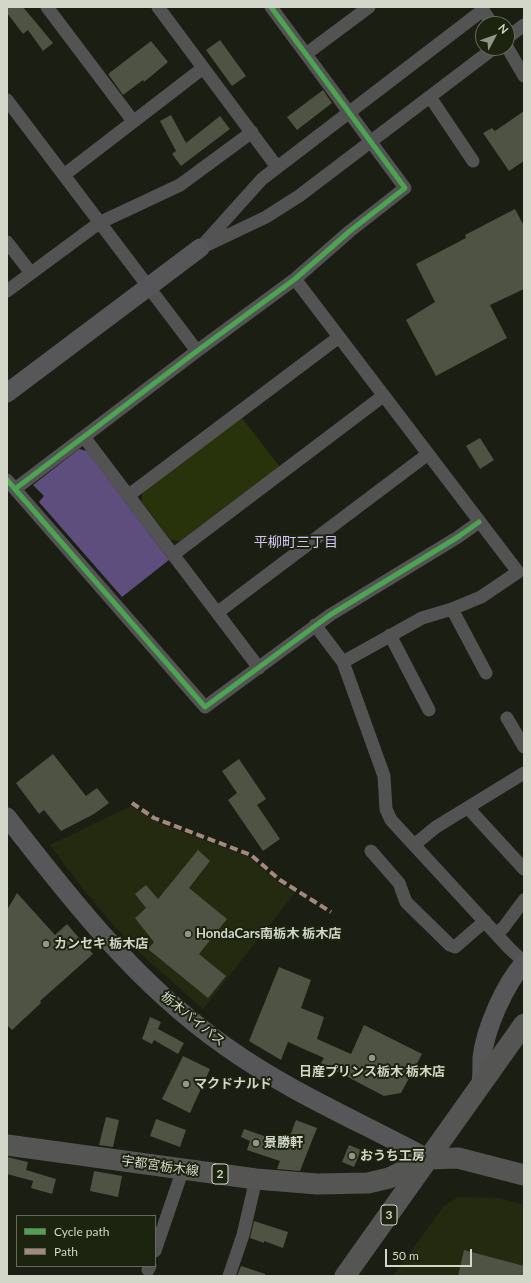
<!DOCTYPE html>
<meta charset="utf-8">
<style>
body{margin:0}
#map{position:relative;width:531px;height:1283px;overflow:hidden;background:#1b1e13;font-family:Lato,sans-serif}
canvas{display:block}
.frame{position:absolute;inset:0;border:8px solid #d2d7ca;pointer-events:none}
.legend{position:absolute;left:16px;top:1215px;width:140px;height:52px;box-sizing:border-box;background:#1c230e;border:1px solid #656b59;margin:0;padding:5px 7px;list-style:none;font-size:12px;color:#d2d7ca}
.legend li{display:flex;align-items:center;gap:8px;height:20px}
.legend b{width:20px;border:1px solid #656b59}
.north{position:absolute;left:475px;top:16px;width:40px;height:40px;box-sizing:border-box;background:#1c230e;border:1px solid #656b59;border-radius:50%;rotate:49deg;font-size:11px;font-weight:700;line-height:16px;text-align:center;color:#d2d7ca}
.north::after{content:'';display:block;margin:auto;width:14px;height:18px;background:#92968a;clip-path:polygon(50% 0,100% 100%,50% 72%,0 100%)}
.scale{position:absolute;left:385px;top:1249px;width:87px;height:18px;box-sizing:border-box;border:2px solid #d2d7ca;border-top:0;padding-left:5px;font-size:12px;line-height:14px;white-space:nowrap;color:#d2d7ca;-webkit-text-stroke:3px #1c230e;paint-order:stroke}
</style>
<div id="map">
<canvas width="531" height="1283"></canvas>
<div class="frame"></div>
<ul class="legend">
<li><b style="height:5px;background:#4ca352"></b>Cycle path</li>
<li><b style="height:5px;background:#a5887d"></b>Path</li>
</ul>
<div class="north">N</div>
<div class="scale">50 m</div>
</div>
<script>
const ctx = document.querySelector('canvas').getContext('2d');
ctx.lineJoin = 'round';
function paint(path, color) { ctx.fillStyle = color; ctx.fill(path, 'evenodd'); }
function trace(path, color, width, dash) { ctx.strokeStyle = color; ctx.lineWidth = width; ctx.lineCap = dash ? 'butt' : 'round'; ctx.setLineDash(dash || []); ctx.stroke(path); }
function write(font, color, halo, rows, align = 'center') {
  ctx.font = font + ' Lato,"Noto Sans JP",sans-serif'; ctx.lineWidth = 4; ctx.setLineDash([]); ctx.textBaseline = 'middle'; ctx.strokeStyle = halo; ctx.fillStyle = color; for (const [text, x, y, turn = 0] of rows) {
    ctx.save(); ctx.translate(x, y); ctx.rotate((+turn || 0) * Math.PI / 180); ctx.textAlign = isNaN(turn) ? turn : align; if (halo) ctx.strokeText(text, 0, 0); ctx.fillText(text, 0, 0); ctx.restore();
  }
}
paint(new Path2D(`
 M 131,806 L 161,824 L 249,857 L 279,883 L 295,893 L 203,1009 L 141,954 L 115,927 L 82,888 L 50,845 Z
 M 458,1197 L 499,1198 L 524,1205 L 524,1276 L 393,1276 L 443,1207 Z`), '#232a10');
paint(new Path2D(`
 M 242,418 L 280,467 L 180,541 L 171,540 L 142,502 L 142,492 Z`), '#29330b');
paint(new Path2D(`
 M 79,449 L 87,451 L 169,560 L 122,597 L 39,502 L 44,496 L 33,485 Z`), '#5d4e7d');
paint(new Path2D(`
 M 7,7 L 23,7 L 53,43 L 43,51 L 28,30 L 23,34 L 7,13 Z
 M 220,40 L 246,76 L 232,86 L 206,50 Z
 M 151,41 L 168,62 L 144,82 L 143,80 L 123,95 L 108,74 Z
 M 323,90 L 332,103 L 297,130 L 287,117 Z
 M 524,111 L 524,161 L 509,171 L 483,133 L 492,128 L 495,131 Z
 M 171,115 L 186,143 L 220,116 L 230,129 L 181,166 L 172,154 L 176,151 L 160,121 Z
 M 515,209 L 524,226 L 524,289 L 490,305 L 507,338 L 436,376 L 406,320 L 435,302 L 416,264 L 466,238 L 465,235 Z
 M 480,438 L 494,460 L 480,469 L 466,446 Z
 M 53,754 L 86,796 L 97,788 L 109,803 L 94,814 L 61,831 L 44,810 L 39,814 L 16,783 Z
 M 239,759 L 266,799 L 257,805 L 280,839 L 263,851 L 228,800 L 237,793 L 222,771 Z
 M 198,850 L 210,861 L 189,888 L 227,919 L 199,954 L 226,976 L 208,998 L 148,949 L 154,942 L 135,918 L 146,908 L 135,894 L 146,885 L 158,899 Z
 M 17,893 L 55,935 L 67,924 L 93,954 L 40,1001 L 41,1003 L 12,1030 L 7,1025 L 7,910 Z
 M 279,967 L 311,980 L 301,1008 L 324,1017 L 317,1039 L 351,1054 L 364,1025 L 422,1054 L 401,1093 L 384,1096 L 321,1063 L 324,1058 L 288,1042 L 281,1060 L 249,1041 Z
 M 150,1017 L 161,1022 L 158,1029 L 184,1043 L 178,1054 L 154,1040 L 152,1044 L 142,1039 Z
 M 183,1056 L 210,1069 L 190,1113 L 162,1099 Z
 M 106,1117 L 119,1120 L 113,1147 L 99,1145 Z
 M 156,1119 L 186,1130 L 180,1147 L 150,1136 Z
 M 296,1120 L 317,1128 L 300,1171 L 277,1169 L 280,1161 L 247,1150 L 250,1141 L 241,1137 L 244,1129 L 287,1144 Z
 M 349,1145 L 361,1150 L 354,1167 L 342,1162 Z
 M 7,1157 L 28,1162 L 26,1170 L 56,1179 L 52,1194 L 31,1188 L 33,1181 L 7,1174 Z
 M 94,1171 L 122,1176 L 118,1197 L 90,1191 Z
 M 254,1221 L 288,1232 L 283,1248 L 264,1241 L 264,1243 L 250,1238 Z
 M 464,1250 L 524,1266 L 524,1276 L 458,1276 Z
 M 241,1266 L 265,1274 L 265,1276 L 237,1276 Z`), '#4e5343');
trace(new Path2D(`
 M 47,7 L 133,121
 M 158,7 L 277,167
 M 481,7 L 492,24
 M 507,38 L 524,25
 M 507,47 L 524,76
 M 306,54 L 369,7
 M 430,97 L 473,161
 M 7,100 L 197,351
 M 64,175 L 203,68
 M 7,242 L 31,273
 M 203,247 L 266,217 L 299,196 L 494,48
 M 200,248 L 262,179 L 483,10
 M 295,279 L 518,572 L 481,597 L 452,609 L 422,618 L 343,662
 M 7,291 L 99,223 L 180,185 L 252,132
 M 84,437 L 259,668
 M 7,480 L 205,707 L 330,615 L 458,537 L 479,522
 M 15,489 L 197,351 L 295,279 L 350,231 L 405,188 L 271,7
 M 129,495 L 339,337
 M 174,554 L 383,396
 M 452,609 L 486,673
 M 218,612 L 428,454
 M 315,625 L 343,662 L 384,776 L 386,809 L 391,820 L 509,948 L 524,962
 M 390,635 L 429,710
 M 507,718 L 524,747
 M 469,809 L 524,869
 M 414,845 L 436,827 L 524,773
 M 371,851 L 399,883 L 406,902 L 450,945 L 455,947 L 485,921
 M 496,934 L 504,927 L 524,900
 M 155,1251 L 183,1169
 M 148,1270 L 150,1266
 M 229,1276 L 243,1235 L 256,1179`), '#535354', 13);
trace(new Path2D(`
 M 7,393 L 200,248
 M 7,817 C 72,901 138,985 225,1046 C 289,1092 361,1122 429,1159
 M 481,1085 C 482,1076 482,1067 482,1058 C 485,1029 505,984 524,963`), '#575659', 19);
trace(new Path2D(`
 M 7,1145 L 256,1179 L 317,1184 L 368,1183 L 389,1178 L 429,1159 L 458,1158 L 524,1175
 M 345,1276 L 524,1024`), '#555554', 21);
trace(new Path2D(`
 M 132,803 L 154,818 L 251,855 L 280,880 L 331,912`), '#a5887d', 4, [8, 4]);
trace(new Path2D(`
 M 7,480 L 205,707 L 330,615 L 458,537 L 479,522
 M 15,489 L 197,351 L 295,279 L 350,231 L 405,188 L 271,7`), '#4ca352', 5);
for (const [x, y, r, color] of [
 [188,934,4,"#92968a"],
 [46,944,4,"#92968a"],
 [372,1058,4,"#92968a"],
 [186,1084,4,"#92968a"],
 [256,1143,4,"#92968a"],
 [352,1156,4,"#92968a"]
]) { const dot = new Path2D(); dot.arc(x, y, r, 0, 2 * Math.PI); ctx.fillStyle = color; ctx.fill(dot); trace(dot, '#1c230e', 1.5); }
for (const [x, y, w] of [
 [220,1174,16],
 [389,1215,16]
]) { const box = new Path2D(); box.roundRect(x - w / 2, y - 10, w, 20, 3); ctx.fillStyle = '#1c230e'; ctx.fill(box); trace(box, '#d2d7ca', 1); }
write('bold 12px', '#d2d7ca', null, [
 ["2",220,1174],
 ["3",389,1215]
]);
write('bold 13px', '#d2d7ca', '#1c230e', [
 ["HondaCars南栃木 栃木店",196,934],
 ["カンセキ 栃木店",54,944],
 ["日産プリンス栃木 栃木店",372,1072,"center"],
 ["マクドナルド",194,1084],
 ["景勝軒",264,1143],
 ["おうち工房",360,1156]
], 'left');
write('13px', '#d2d7ca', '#1c230e', [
 ["栃木バイパス",193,1019,39],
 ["宇都宮栃木線",160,1166,8]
]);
write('14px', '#d4c2fb', '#1c230e', [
 ["平柳町三丁目",296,542]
]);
</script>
